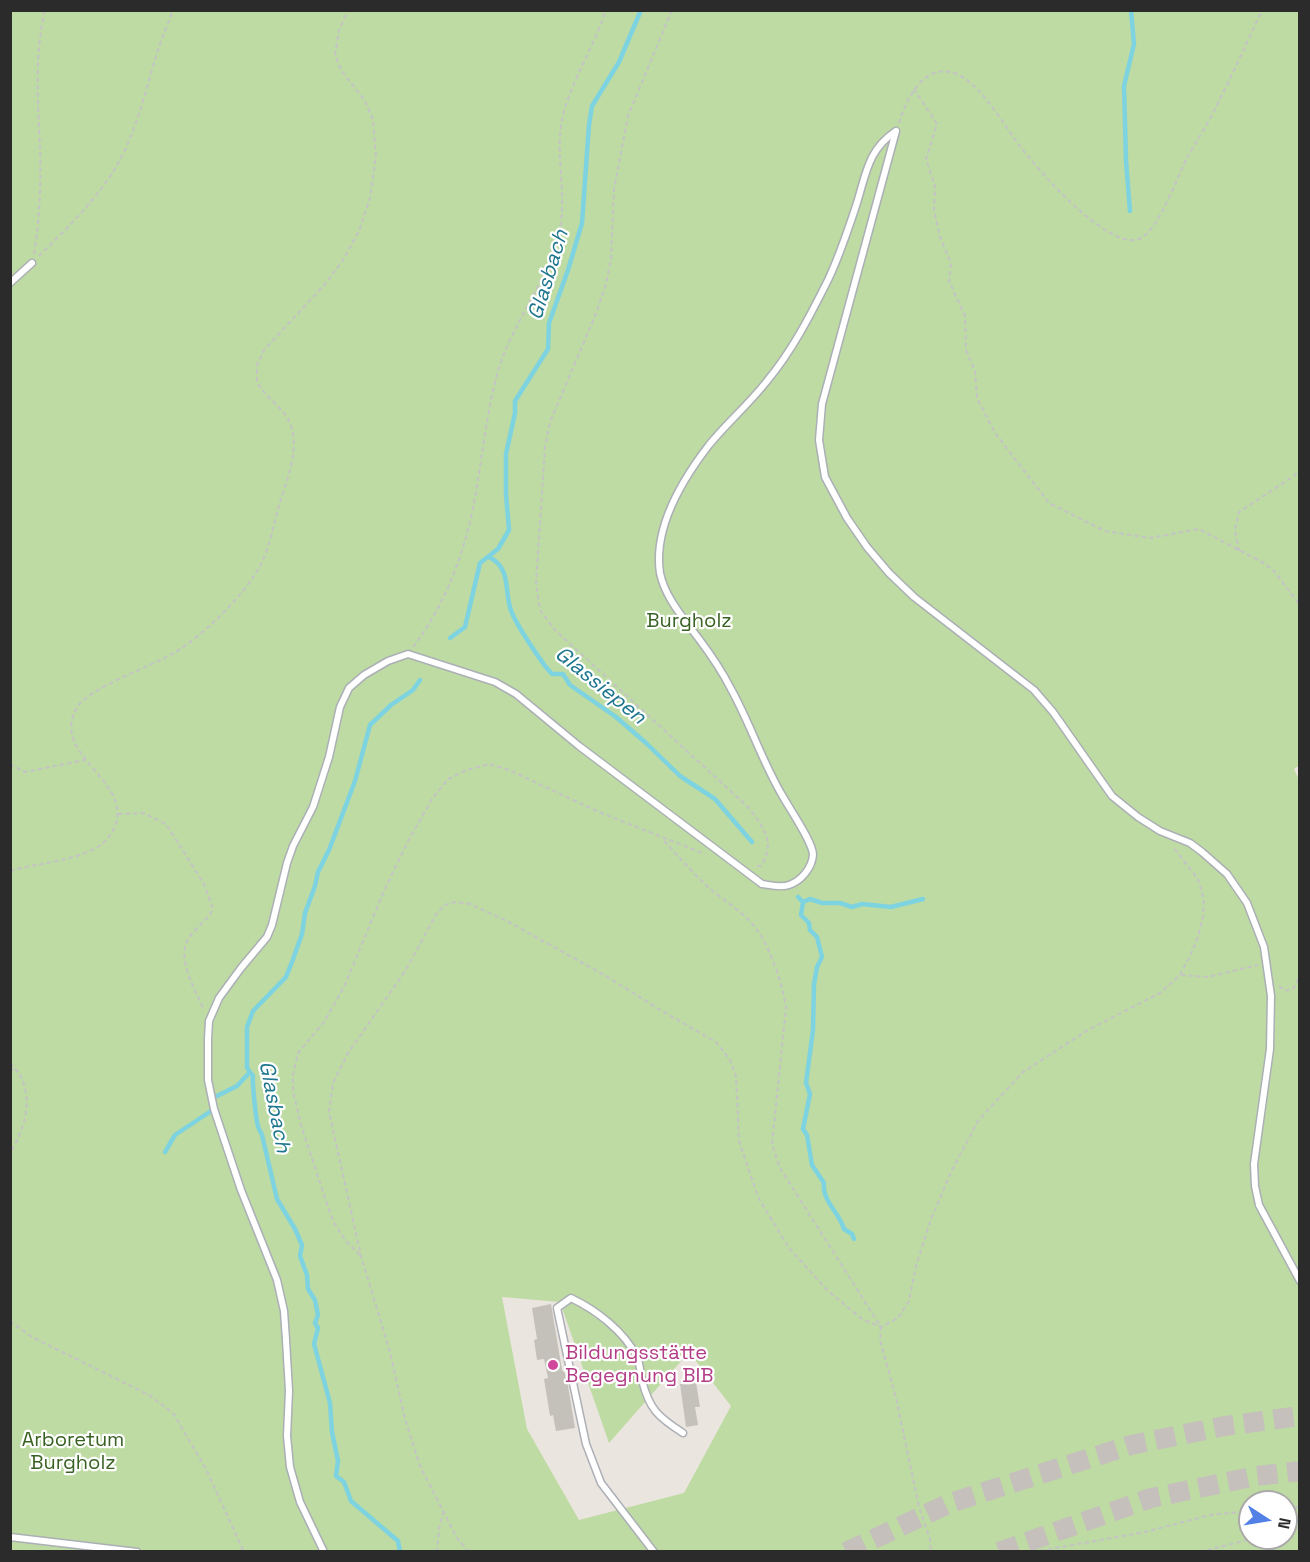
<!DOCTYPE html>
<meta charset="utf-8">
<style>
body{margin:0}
#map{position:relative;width:1310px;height:1562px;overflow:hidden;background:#ebe5df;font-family:"Space Grotesk",sans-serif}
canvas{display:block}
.frame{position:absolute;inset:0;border:12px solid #2b2b2b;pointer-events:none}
.north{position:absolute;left:1238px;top:1490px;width:60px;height:60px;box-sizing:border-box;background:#fff;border:2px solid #aaa;border-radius:50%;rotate:102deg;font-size:16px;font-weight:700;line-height:24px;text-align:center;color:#2b2b2b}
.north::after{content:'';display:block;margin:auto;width:21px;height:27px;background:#5280e5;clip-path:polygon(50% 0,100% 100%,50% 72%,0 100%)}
</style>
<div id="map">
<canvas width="1310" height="1562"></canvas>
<div class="frame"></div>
<div class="north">N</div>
</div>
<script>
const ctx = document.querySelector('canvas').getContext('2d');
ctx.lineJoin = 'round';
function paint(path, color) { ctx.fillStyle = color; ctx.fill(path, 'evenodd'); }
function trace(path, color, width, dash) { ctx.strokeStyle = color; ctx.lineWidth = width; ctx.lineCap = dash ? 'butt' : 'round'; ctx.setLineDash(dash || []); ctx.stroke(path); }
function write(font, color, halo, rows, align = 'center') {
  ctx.font = font + ' "Space Grotesk",sans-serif'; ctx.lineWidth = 4.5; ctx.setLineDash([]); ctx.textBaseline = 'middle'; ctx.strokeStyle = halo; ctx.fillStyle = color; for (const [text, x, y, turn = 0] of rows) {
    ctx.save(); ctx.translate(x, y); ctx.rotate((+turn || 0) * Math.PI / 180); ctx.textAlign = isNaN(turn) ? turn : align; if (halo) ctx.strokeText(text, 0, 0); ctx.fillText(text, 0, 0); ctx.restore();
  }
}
paint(new Path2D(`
 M 11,11 L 1299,11 L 1300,765 L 1294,769 L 1300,782 L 1299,1551 L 11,1551 ZM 502,1297 L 560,1302 L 609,1443 L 689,1352 L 731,1406 L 684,1493 L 579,1520 L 527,1429 ZM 1250,1502 L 1286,1502 L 1286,1538 L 1250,1538 Z`), '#bddba2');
trace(new Path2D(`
 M 1130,211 L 1126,161 L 1124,86 L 1134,44 L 1131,10
 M 489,557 C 513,569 503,593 512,613 C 520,631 533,649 545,666 L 552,674 L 563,674 L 570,685 L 616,717 L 646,743 L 680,776 L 715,799 L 752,842
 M 450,638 L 465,627 L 480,563 L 498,549 L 509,530 L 506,494 L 506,454 L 515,413 L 515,401 L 548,349 L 549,323 L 568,270 L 582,223 L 589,125 L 592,106 L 619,62 L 641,10
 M 798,897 L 803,902 L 801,915 L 809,923 L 810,930 L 817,937 L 822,957 L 817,967 L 814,984 L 813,1030 L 806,1083 L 810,1094 L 803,1129 L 807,1135 L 812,1165 L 824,1183 C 822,1201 839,1212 844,1229 L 852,1234 L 854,1239
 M 803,902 L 810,899 L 822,903 L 840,903 L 852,907 L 862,904 L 891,907 L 923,899
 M 217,1096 L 237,1086 L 250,1072
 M 165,1152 L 175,1135 L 211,1111
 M 400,1552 L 398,1541 L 351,1501 L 344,1482 L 336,1476 L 338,1461 L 332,1432 L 330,1403 L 314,1344 L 318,1328 L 315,1323 L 318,1315 L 315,1300 L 308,1289 L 307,1275 L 300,1256 L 302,1245 L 295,1229 L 277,1199 L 262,1135 C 262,1134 258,1128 258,1126 C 256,1120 252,1082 253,1076 L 247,1068 L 247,1027 L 253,1011 L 286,977 L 292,962 L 302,934 L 305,913 L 315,886 L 318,872 L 329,850 L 355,781 L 370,725 L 391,705 L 413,690 L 420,680`), '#7ed3e1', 4.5);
paint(new Path2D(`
 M 551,1304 L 562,1370 L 566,1374 L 575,1428 L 556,1431 L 553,1415 L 550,1416 L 544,1379 L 548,1378 L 544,1359 L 537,1360 L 534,1340 L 537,1339 L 532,1308 Z
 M 696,1382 L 700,1407 L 695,1407 L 698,1425 L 686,1427 L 680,1384 Z`), '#c4c0ba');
trace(new Path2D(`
 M 846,1552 L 950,1503 L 1131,1445 L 1225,1426 L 1300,1416
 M 999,1552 L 1151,1498 L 1256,1476 L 1300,1471`), '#c5c0bb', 20, [20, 10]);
const service = new Path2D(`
 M 896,131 L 822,404 L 819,440 L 825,477 L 847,518 L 867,547 L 889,573 L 914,597 L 1034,690 L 1053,712 L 1112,796 L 1138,817 L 1160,831 L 1190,843 L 1202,852 L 1227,874 L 1247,903 L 1264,947 L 1271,996 L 1270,1049 L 1254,1164 L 1255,1186 L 1259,1205 L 1300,1281
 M 10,283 L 32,263
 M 10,1537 L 137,1552
 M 324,1552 L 300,1502 L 290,1467 L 287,1436 L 289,1391 L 286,1340 L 284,1311 L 277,1280 L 241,1190 L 214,1109 L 208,1080 L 208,1039 L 209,1021 L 219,998 L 241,968 L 267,937 L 272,925 L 287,863 L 293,846 L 313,807 L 329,757 L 340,707 L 349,688 L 364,675 L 388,661 L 408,654 L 495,682 L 516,694 L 579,746 L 762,884 C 770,885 781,888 789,885 C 801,881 812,868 813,855 C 813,842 789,808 782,795 C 762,761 750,723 731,689 C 722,671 711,655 699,639 C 685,620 665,598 660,573 C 653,527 682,480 709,445 C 727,423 749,404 767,381 C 792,351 810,316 828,280 C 839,257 847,233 855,209 C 866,177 866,151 896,131
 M 654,1552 L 601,1483 L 586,1444 L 557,1308 L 571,1298 C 596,1310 624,1331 637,1357 C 640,1363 640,1372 642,1380 C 649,1409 658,1417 683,1433`);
trace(service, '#acafb6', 9);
trace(new Path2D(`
 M 672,10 L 628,116 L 614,189 L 611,258 L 606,284 L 595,316 L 550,422 L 545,447 L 536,583 L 540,610 L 555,630 L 749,808 C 764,829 776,841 761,866 L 756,866
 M 914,89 L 937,124 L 926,159 L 935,186 L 934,211 L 940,237 L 951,263 L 949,281 L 965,316 L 966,350 L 975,371 L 977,398 L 995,433 L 1049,503 L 1105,531 L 1150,538 L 1199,529 L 1262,562 L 1274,571 L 1300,605
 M 899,123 C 907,98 924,61 957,74 C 982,85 1005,127 1022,149 C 1046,178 1075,211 1107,231 C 1116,236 1130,244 1141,238 C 1159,229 1178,175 1188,156 C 1196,142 1205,128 1213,113 C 1230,79 1246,45 1262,10
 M 34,254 C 40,219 41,183 40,148 C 38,102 34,56 45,10
 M 39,256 C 68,227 101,196 121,158 C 138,125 146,89 157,53 C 161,39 168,25 173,10
 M 1239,551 L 1235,531 L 1239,512 L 1294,476 L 1300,469
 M 413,647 C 447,603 467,546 476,492 C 483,452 487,410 498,371 C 512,324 545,285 558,238 C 568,200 556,162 561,125 C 567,87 594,48 606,10
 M 10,764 L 25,772 L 85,760
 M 118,814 L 143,813 L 166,824 L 204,884 L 213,909 C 207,920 198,926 191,935 C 174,955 194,987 203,1008
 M 664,841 C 679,857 693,873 709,888 C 726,902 748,915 760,934 C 773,956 782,983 786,1008 L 772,1144 L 780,1168 L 881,1327 L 880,1340 L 896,1398 L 919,1507 L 930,1539 L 931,1552
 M 10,871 C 38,863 68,862 94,849 C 103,845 111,836 115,826 C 133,779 47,755 78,706 C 90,688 151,666 172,654 C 201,638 246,594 261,564 C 271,544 274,520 281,499 C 288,477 298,452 292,429 C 287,409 266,399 257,382 L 257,365 L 264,350 L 326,283 L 343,260 L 359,231 L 370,198 L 376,156 L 373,120 L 365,101 L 341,70 L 335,55 L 339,30 L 348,10
 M 1181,975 L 1208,977 L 1258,965
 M 1279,986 C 1284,991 1287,991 1293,989 L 1300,976
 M 10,1063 C 37,1088 27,1126 10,1153
 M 10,1072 L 15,1067
 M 360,1255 L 346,1241 L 334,1223 L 326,1201 L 301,1125 L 293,1091 L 293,1075 L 298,1053 L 324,1022 L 344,987 L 383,893 L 407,843 L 432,799 L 448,779 L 467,770 L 489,764 L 509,770 L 601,813 L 705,854
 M 10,1321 L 32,1337 L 149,1395 L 173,1413 L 206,1469 L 244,1552
 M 1286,1508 L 1300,1507
 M 1286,1531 L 1300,1528
 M 437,1552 L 439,1529 L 443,1513
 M 469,1552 L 457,1538 L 420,1466 L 405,1419 L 390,1352 L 361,1256 L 329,1112 L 333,1083 L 348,1053 L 404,973 L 437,913 L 445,905 L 455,902 L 470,904 L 507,921 L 606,976 L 657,1008 L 716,1042 L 730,1060 L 736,1076 L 739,1141 L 758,1197 L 789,1248 L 828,1291 L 862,1319 L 881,1327 L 898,1318 L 909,1301 L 916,1266 L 931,1219 L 952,1170 L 978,1121 L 1023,1072 L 1088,1030 L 1160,993 L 1180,975 L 1190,956 L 1198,937 L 1203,916 L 1204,900 L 1198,879 L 1173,847
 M 1033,1552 L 1145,1532 L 1210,1515 L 1250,1511
 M 1200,1552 L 1255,1538`), '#c4c4c4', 2, [4.5, 3]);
trace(service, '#fff', 6);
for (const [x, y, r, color] of [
 [553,1365,6,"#d1479c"]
]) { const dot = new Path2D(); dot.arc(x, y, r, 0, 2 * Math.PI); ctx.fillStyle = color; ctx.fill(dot); trace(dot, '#fff', 2); }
write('20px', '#386123', '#fff', [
 ["Burgholz",689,622],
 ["Arboretum",73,1441],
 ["Burgholz",73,1464]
]);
write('20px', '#b23c85', '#fff', [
 ["Bildungsstätte",565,1354],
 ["Begegnung BIB",565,1377]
], 'left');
write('italic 21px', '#1d758e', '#fff', [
 ["Glasbach",549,275,-73],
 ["Glassiepen",600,686,39],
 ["Glasbach",274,1107,79]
]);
</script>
